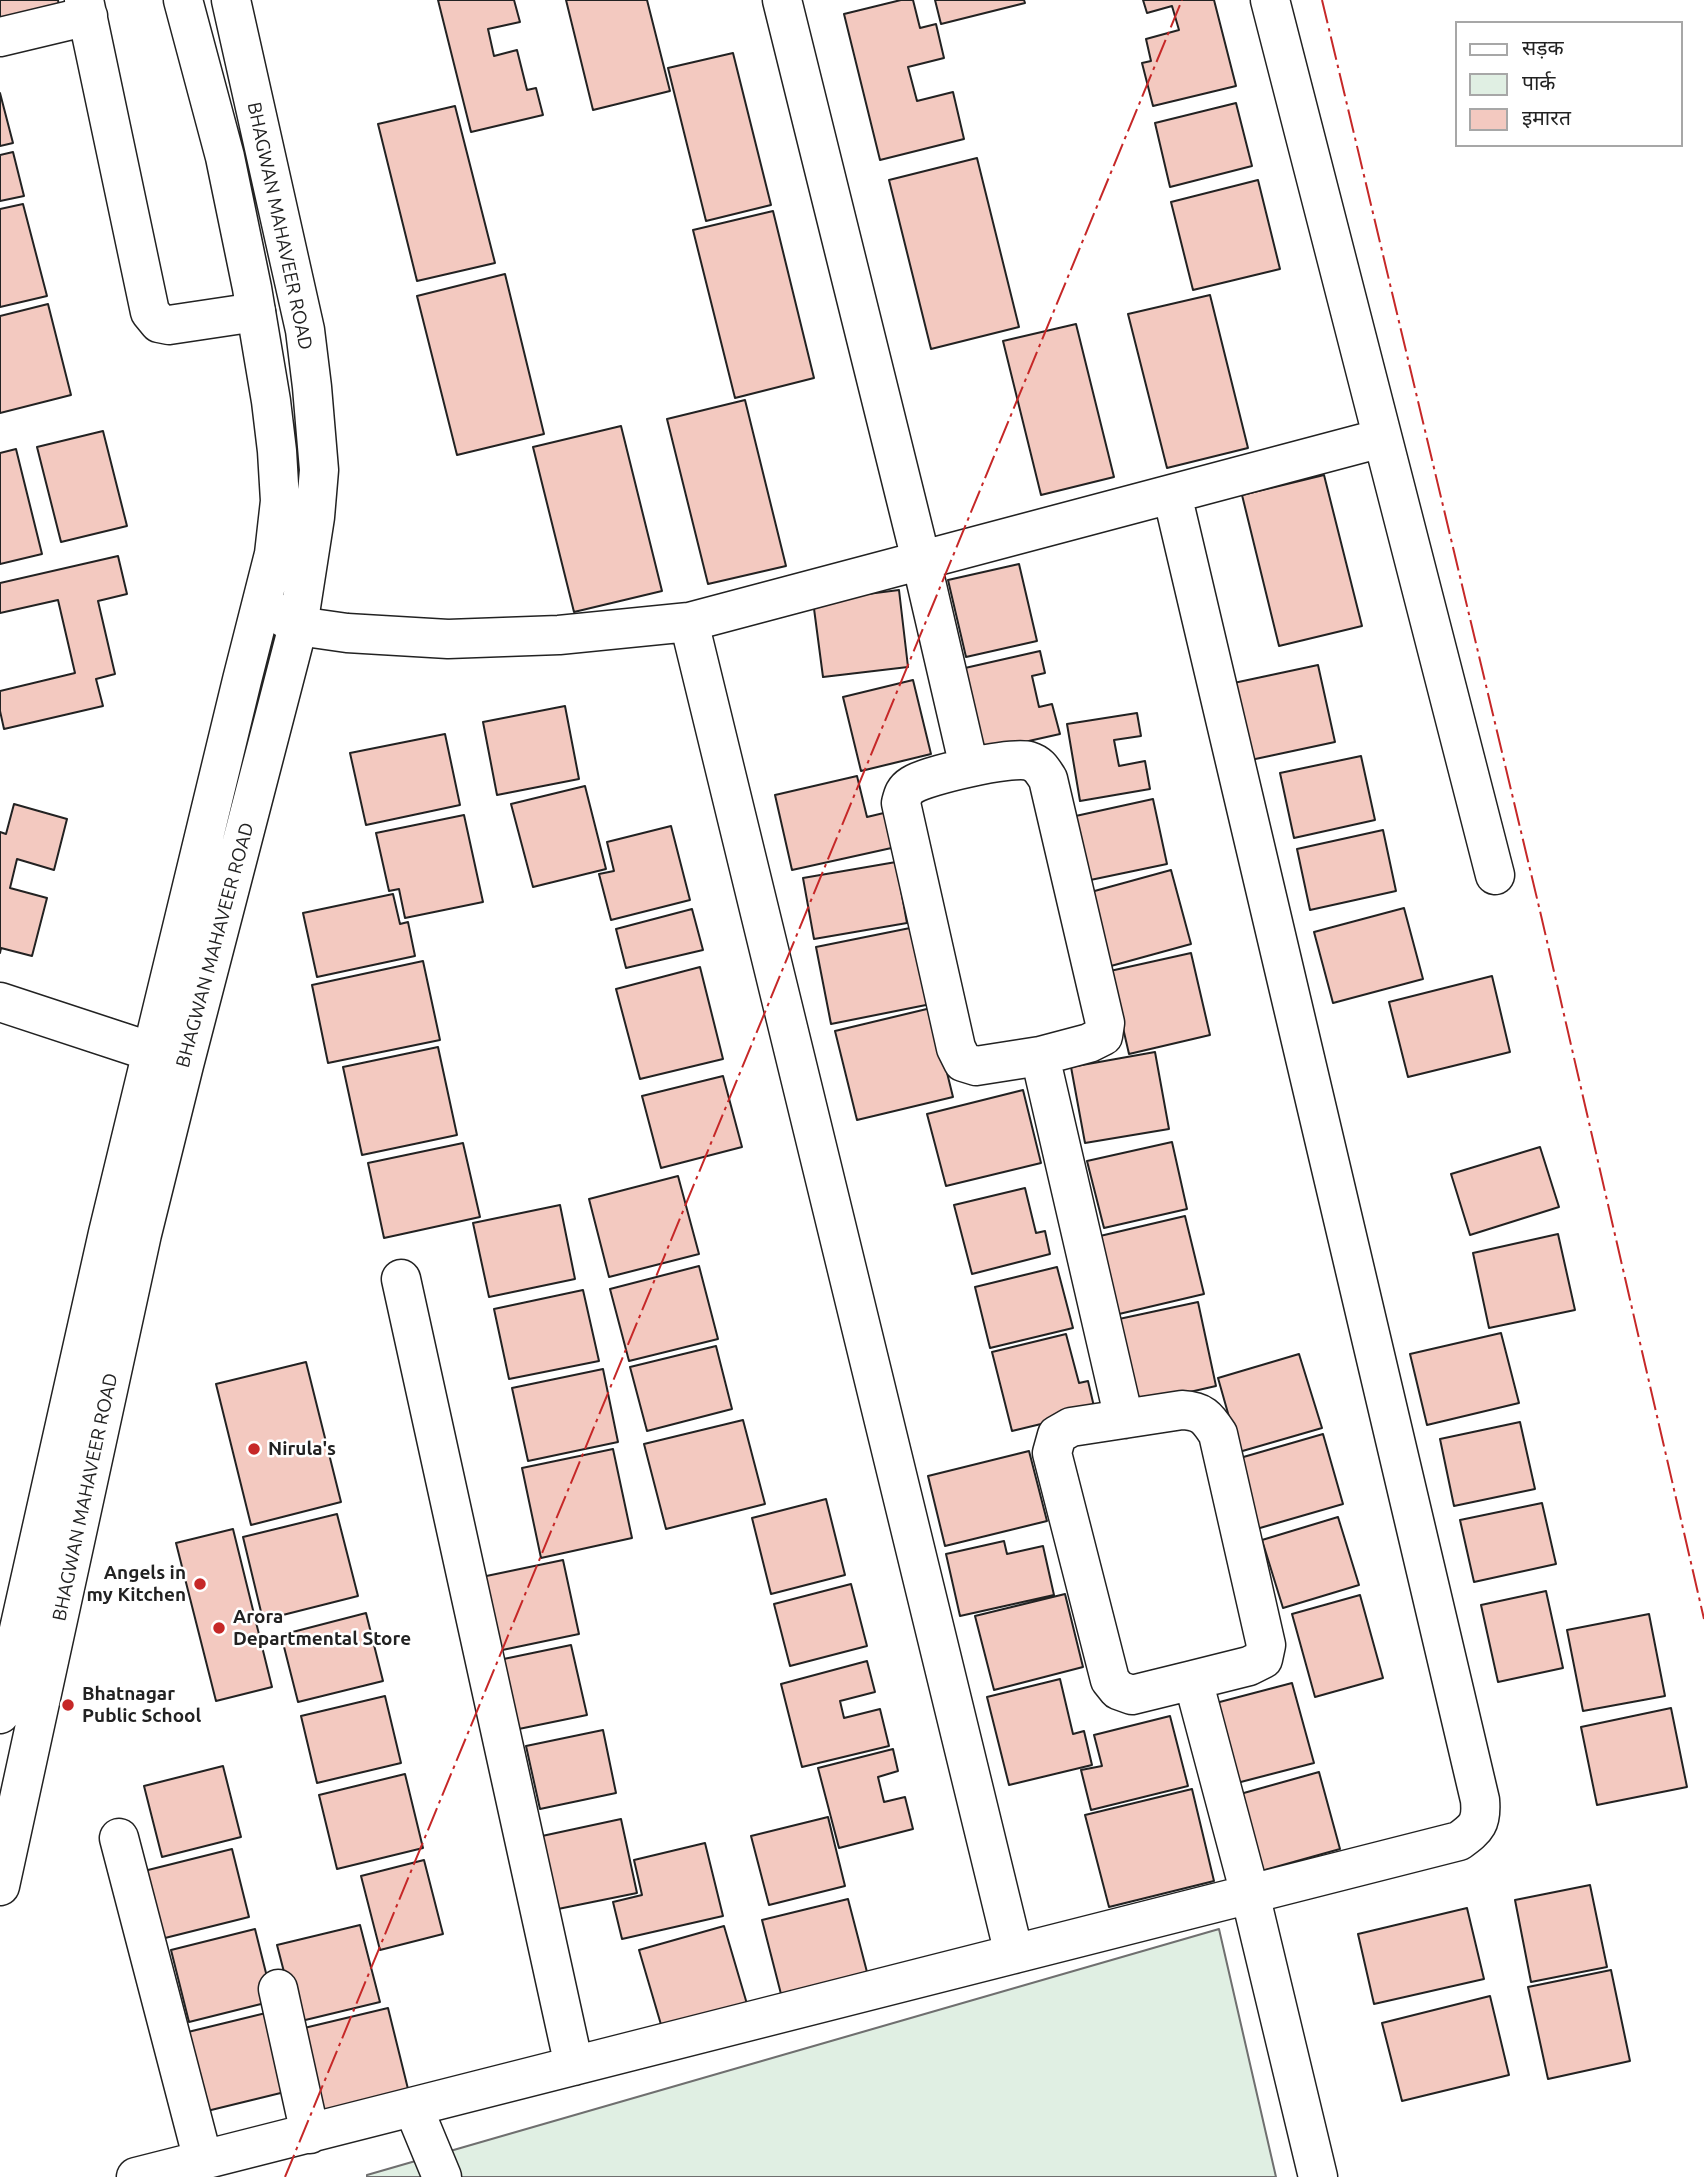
<!DOCTYPE html>
<meta charset="utf-8">
<style>
body{margin:0}
#map{position:relative;width:1704px;height:2177px;overflow:hidden;background:#fff;font-family:Ubuntu,"Noto Sans Devanagari",sans-serif}
canvas{display:block}
.legend{position:absolute;left:1455px;top:21px;width:228px;height:126px;box-sizing:border-box;background:#fff;border:2px solid #a7a7a7;margin:0;padding:9px 12px;list-style:none;font-size:21px;color:#222}
.legend li{display:flex;align-items:center;gap:14px;height:35px}
.legend b{width:35px;border:2px solid #a7a7a7}
</style>
<div id="map">
<canvas width="1704" height="2177"></canvas>
<ul class="legend">
<li><b style="height:9px;background:#fff"></b>सड़क</li>
<li><b style="height:19px;background:#e0efe3"></b>पार्क</li>
<li><b style="height:19px;background:#f3c9c0"></b>इमारत</li>
</ul>
</div>
<script>
const ctx = document.querySelector('canvas').getContext('2d');
ctx.lineJoin = 'round';
function paint(path, color) { ctx.fillStyle = color; ctx.fill(path, 'evenodd'); }
function trace(path, color, width, dash) { ctx.strokeStyle = color; ctx.lineWidth = width; ctx.lineCap = dash ? 'butt' : 'round'; ctx.setLineDash(dash || []); ctx.stroke(path); }
function write(font, color, halo, rows, align = 'center') {
  ctx.font = font + ' Ubuntu,sans-serif'; ctx.lineWidth = 5; ctx.setLineDash([]); ctx.textBaseline = 'middle'; ctx.strokeStyle = halo; ctx.fillStyle = color; for (const [text, x, y, turn = 0] of rows) {
    ctx.save(); ctx.translate(x, y); ctx.rotate((+turn || 0) * Math.PI / 180); ctx.textAlign = isNaN(turn) ? turn : align; if (halo) ctx.strokeText(text, 0, 0); ctx.fillText(text, 0, 0); ctx.restore();
  }
}
const green = new Path2D(`
 M 1219,1929 L 1276,2177 L 367,2177 L 367,2175 Z`);
paint(green, '#e0efe3');
trace(green, '#6f6f6f', 2);
const building = new Path2D(`
 M 0,0 L 58,0 L 59,6 L 0,21 Z
 M 438,0 L 514,0 L 520,22 L 488,29 L 494,56 L 517,50 L 527,90 L 536,88 L 543,115 L 471,132 Z
 M 566,0 L 647,0 L 670,91 L 593,110 Z
 M 901,0 L 913,0 L 920,28 L 936,24 L 944,58 L 908,67 L 917,101 L 953,92 L 964,139 L 880,160 L 844,14 Z
 M 935,0 L 1024,0 L 1025,3 L 941,24 Z
 M 1143,0 L 1214,0 L 1236,86 L 1153,106 L 1142,63 L 1151,61 L 1146,39 L 1179,30 L 1172,6 L 1147,13 Z
 M 733,53 L 771,205 L 706,221 L 668,68 Z
 M 0,93 L 13,143 L 0,146 Z
 M 1236,103 L 1252,166 L 1170,187 L 1155,123 Z
 M 455,106 L 495,263 L 417,281 L 378,124 Z
 M 13,152 L 24,196 L 0,201 L 0,155 Z
 M 977,158 L 1019,327 L 931,349 L 889,180 Z
 M 1258,180 L 1280,269 L 1193,290 L 1171,202 Z
 M 23,204 L 47,296 L 0,307 L 0,209 Z
 M 773,211 L 814,378 L 735,398 L 693,230 Z
 M 505,274 L 544,434 L 457,455 L 417,296 Z
 M 1210,295 L 1248,448 L 1167,468 L 1128,314 Z
 M 48,304 L 71,395 L 0,413 L 0,316 Z
 M 1076,324 L 1114,477 L 1041,495 L 1003,341 Z
 M 745,400 L 786,566 L 708,584 L 667,419 Z
 M 621,426 L 662,591 L 574,612 L 533,447 Z
 M 103,431 L 127,526 L 61,542 L 37,447 Z
 M 16,449 L 42,554 L 0,564 L 0,453 Z
 M 1324,475 L 1362,626 L 1279,646 L 1242,495 Z
 M 118,556 L 127,594 L 98,601 L 115,674 L 96,679 L 103,706 L 4,729 L 0,711 L 0,691 L 75,673 L 58,600 L 0,613 L 0,583 Z
 M 1019,564 L 1037,641 L 966,657 L 948,580 Z
 M 899,590 L 908,667 L 823,677 L 813,601 Z
 M 1040,651 L 1045,673 L 1032,676 L 1039,707 L 1052,704 L 1060,734 L 984,751 L 965,668 Z
 M 1318,665 L 1335,742 L 1246,761 L 1229,684 Z
 M 913,680 L 931,754 L 861,771 L 843,697 Z
 M 565,706 L 579,779 L 497,795 L 483,722 Z
 M 1137,713 L 1141,736 L 1114,740 L 1119,766 L 1145,761 L 1150,789 L 1080,801 L 1067,724 Z
 M 445,734 L 460,805 L 366,825 L 350,753 Z
 M 1361,756 L 1375,820 L 1294,838 L 1280,773 Z
 M 857,776 L 867,817 L 888,812 L 896,847 L 792,870 L 775,795 Z
 M 585,786 L 606,869 L 533,887 L 511,804 Z
 M 1153,799 L 1167,864 L 1076,883 L 1062,819 Z
 M 14,804 L 67,819 L 54,870 L 17,859 L 10,888 L 47,898 L 32,956 L 1,948 L 0,953 L 0,832 L 6,834 Z
 M 464,815 L 483,902 L 405,918 L 399,889 L 389,891 L 376,833 Z
 M 671,826 L 690,900 L 611,920 L 599,874 L 614,871 L 607,842 Z
 M 1383,830 L 1396,891 L 1310,910 L 1297,849 Z
 M 896,862 L 907,923 L 814,939 L 803,878 Z
 M 1171,870 L 1191,944 L 1100,969 L 1080,895 Z
 M 393,894 L 400,924 L 408,922 L 415,956 L 317,977 L 303,913 Z
 M 1404,908 L 1423,979 L 1333,1003 L 1314,932 Z
 M 692,909 L 703,950 L 626,968 L 616,929 Z
 M 915,927 L 931,1004 L 831,1024 L 816,947 Z
 M 1191,953 L 1210,1035 L 1129,1054 L 1110,971 Z
 M 423,961 L 440,1040 L 328,1063 L 312,985 Z
 M 700,967 L 723,1059 L 640,1079 L 616,989 Z
 M 1492,976 L 1510,1052 L 1408,1077 L 1389,1002 Z
 M 931,1008 L 953,1097 L 857,1120 L 835,1031 Z
 M 438,1047 L 457,1135 L 362,1155 L 343,1067 Z
 M 1155,1052 L 1169,1129 L 1085,1143 L 1071,1067 Z
 M 723,1076 L 742,1147 L 661,1168 L 642,1096 Z
 M 1023,1090 L 1041,1163 L 946,1186 L 927,1114 Z
 M 1172,1142 L 1187,1209 L 1104,1228 L 1087,1161 Z
 M 463,1143 L 480,1217 L 384,1238 L 368,1163 Z
 M 1540,1147 L 1559,1207 L 1470,1235 L 1451,1174 Z
 M 678,1176 L 699,1254 L 609,1277 L 589,1199 Z
 M 1025,1188 L 1036,1233 L 1045,1231 L 1050,1254 L 972,1274 L 954,1205 Z
 M 560,1205 L 575,1279 L 489,1297 L 473,1223 Z
 M 1185,1216 L 1204,1294 L 1119,1314 L 1100,1236 Z
 M 1558,1234 L 1575,1310 L 1489,1328 L 1473,1253 Z
 M 699,1266 L 718,1339 L 629,1361 L 610,1289 Z
 M 1057,1267 L 1073,1328 L 990,1348 L 975,1287 Z
 M 583,1290 L 599,1361 L 509,1379 L 494,1309 Z
 M 1198,1302 L 1216,1386 L 1137,1404 L 1119,1319 Z
 M 1501,1333 L 1519,1403 L 1427,1425 L 1410,1354 Z
 M 1066,1334 L 1079,1383 L 1088,1381 L 1095,1411 L 1012,1431 L 992,1352 Z
 M 716,1346 L 732,1409 L 647,1431 L 630,1367 Z
 M 1299,1354 L 1322,1428 L 1239,1452 L 1218,1378 Z
 M 306,1362 L 341,1502 L 251,1525 L 216,1384 Z
 M 603,1369 L 618,1442 L 528,1461 L 512,1388 Z
 M 743,1420 L 765,1504 L 666,1529 L 644,1444 Z
 M 1520,1422 L 1535,1489 L 1454,1506 L 1440,1439 Z
 M 1323,1434 L 1343,1504 L 1253,1530 L 1233,1460 Z
 M 613,1449 L 632,1538 L 541,1558 L 522,1468 Z
 M 1029,1451 L 1047,1521 L 945,1546 L 928,1476 Z
 M 826,1499 L 845,1575 L 771,1594 L 752,1518 Z
 M 1542,1503 L 1556,1564 L 1474,1582 L 1460,1520 Z
 M 337,1514 L 358,1596 L 263,1620 L 243,1537 Z
 M 1338,1517 L 1359,1585 L 1283,1608 L 1262,1540 Z
 M 233,1529 L 272,1687 L 216,1701 L 176,1543 Z
 M 1004,1541 L 1007,1554 L 1043,1546 L 1054,1595 L 960,1616 L 946,1554 Z
 M 563,1560 L 579,1634 L 488,1653 L 472,1579 Z
 M 851,1584 L 867,1646 L 790,1666 L 774,1604 Z
 M 1546,1591 L 1563,1668 L 1498,1682 L 1481,1605 Z
 M 1065,1594 L 1083,1667 L 994,1690 L 975,1616 Z
 M 1360,1595 L 1383,1678 L 1315,1697 L 1292,1614 Z
 M 366,1613 L 383,1681 L 298,1702 L 281,1635 Z
 M 1649,1614 L 1665,1696 L 1583,1711 L 1567,1630 Z
 M 571,1645 L 587,1715 L 509,1731 L 494,1661 Z
 M 867,1661 L 875,1692 L 840,1701 L 844,1718 L 880,1709 L 889,1746 L 802,1767 L 781,1684 Z
 M 1060,1679 L 1073,1734 L 1084,1731 L 1092,1765 L 1009,1785 L 987,1697 Z
 M 1292,1683 L 1314,1763 L 1233,1784 L 1212,1704 Z
 M 385,1696 L 401,1763 L 317,1783 L 301,1716 Z
 M 1671,1708 L 1687,1787 L 1597,1805 L 1581,1727 Z
 M 1170,1716 L 1188,1786 L 1091,1810 L 1081,1770 L 1102,1766 L 1094,1735 Z
 M 603,1730 L 616,1793 L 540,1809 L 526,1746 Z
 M 893,1749 L 898,1771 L 878,1777 L 884,1802 L 905,1797 L 913,1829 L 839,1848 L 818,1768 Z
 M 223,1766 L 241,1837 L 162,1857 L 144,1786 Z
 M 1319,1772 L 1340,1849 L 1254,1873 L 1233,1796 Z
 M 405,1774 L 423,1848 L 337,1869 L 319,1795 Z
 M 1192,1789 L 1214,1881 L 1109,1907 L 1085,1815 Z
 M 828,1817 L 845,1886 L 769,1905 L 751,1836 Z
 M 621,1819 L 637,1893 L 558,1909 L 542,1836 Z
 M 705,1843 L 723,1916 L 622,1939 L 613,1902 L 642,1895 L 634,1860 Z
 M 232,1849 L 249,1917 L 161,1939 L 144,1871 Z
 M 424,1860 L 443,1934 L 380,1950 L 361,1876 Z
 M 1590,1885 L 1607,1967 L 1531,1982 L 1515,1900 Z
 M 848,1899 L 867,1972 L 781,1994 L 762,1920 Z
 M 1467,1908 L 1484,1979 L 1374,2004 L 1358,1934 Z
 M 360,1925 L 380,2002 L 297,2022 L 277,1945 Z
 M 724,1926 L 747,2004 L 662,2028 L 639,1950 Z
 M 255,1929 L 273,2001 L 189,2022 L 171,1950 Z
 M 1611,1970 L 1630,2061 L 1548,2079 L 1528,1987 Z
 M 1490,1996 L 1509,2075 L 1402,2101 L 1382,2023 Z
 M 388,2008 L 409,2093 L 322,2114 L 300,2029 Z
 M 274,2011 L 293,2090 L 207,2111 L 188,2032 Z`);
paint(building, '#f3c9c0');
trace(building, '#222', 2);
const minor = new Path2D(`
 M 84,0 L 150,312 L 159,323 L 169,325 L 256,312
 M 782,0 L 921,560 L 969,767
 M 1270,0 L 1495,875
 M 0,37 L 88,16
 M 270,609 L 298,626 L 347,633 L 448,639 L 559,635 L 689,622 L 1382,438
 M 689,622 L 1014,1954
 M 0,1002 L 152,1052
 M 1040,1056 L 976,1066 L 963,1062 L 956,1048 L 901,803 C 903,795 904,790 912,785 C 928,775 1011,756 1029,761 C 1039,764 1042,770 1048,779 L 1105,1023 L 1103,1036 L 1089,1043 L 1040,1056 L 1124,1419
 M 401,1279 L 574,2066
 M 1193,1680 L 1132,1695 L 1118,1690 L 1110,1680 L 1052,1453 L 1057,1435 L 1071,1427 L 1182,1410 C 1202,1411 1207,1417 1218,1434 L 1266,1645 L 1263,1659 L 1249,1666 L 1193,1680 L 1250,1894 L 1318,2177
 M 119,1838 L 203,2160
 M 278,1989 L 310,2134
 M 413,2107 L 442,2177
 M 136,2177 L 1459,1841 C 1477,1828 1482,1823 1480,1800 L 1172,494`);
const tertiary = new Path2D(`
 M 0,1714 L 108,1233 L 242,680 L 274,554 L 280,501 L 277,451 L 271,401 L 252,288 L 225,157 L 183,0
 M 0,1886 L 142,1234 L 184,1065 L 298,626 L 315,517 L 319,470 L 312,387 L 305,330 L 231,0`);
trace(minor, '#222', 41);
trace(tertiary, '#222', 41);
trace(minor, '#fff', 38);
trace(tertiary, '#fff', 38);
trace(new Path2D(`
 M 1322,0 L 1540,911 L 1704,1619
 M 285,2177 L 1182,0`), '#c62828', 2, [24, 5, 3.5, 5]);
for (const [x, y, r, color] of [
 [254,1449,7,"#c62828"],
 [200,1584,7,"#c62828"],
 [219,1628,7,"#c62828"],
 [68,1705,7,"#c62828"]
]) { const dot = new Path2D(); dot.arc(x, y, r, 0, 2 * Math.PI); ctx.fillStyle = color; ctx.fill(dot); trace(dot, '#fff', 2.5); }
write('19px', '#222', '#fff', [
 ["BHAGWAN MAHAVEER ROAD",280,226,78],
 ["BHAGWAN MAHAVEER ROAD",215,945,-75],
 ["BHAGWAN MAHAVEER ROAD",85,1497,-78]
]);
write('bold 19px', '#222', '#fff', [
 ["Nirula's",268,1449],
 ["Angels in",186,1573,"right"],
 ["my Kitchen",186,1595,"right"],
 ["Arora",233,1617],
 ["Departmental Store",233,1639],
 ["Bhatnagar",82,1694],
 ["Public School",82,1716]
], 'left');
</script>
